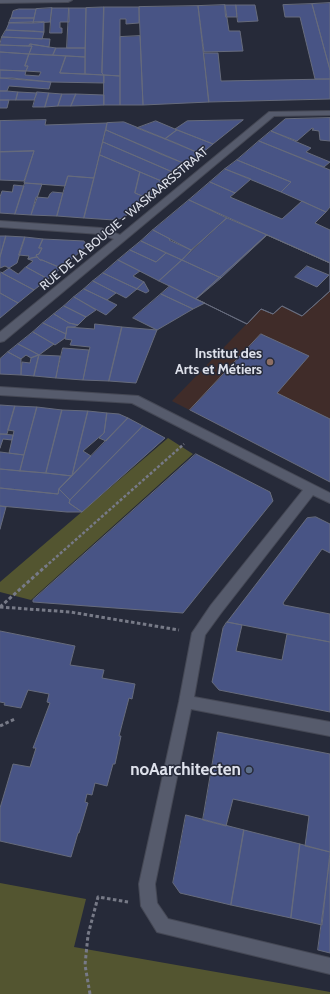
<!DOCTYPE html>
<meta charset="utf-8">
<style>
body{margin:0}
canvas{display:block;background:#262a39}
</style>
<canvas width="330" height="994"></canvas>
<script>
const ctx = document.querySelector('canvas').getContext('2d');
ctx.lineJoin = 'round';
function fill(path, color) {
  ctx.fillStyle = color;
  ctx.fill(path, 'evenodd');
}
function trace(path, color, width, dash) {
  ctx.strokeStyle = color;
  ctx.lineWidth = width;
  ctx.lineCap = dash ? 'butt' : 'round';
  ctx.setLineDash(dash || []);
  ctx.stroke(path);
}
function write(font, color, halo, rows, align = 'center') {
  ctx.font = font + ' Cabin,sans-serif';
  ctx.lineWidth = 3;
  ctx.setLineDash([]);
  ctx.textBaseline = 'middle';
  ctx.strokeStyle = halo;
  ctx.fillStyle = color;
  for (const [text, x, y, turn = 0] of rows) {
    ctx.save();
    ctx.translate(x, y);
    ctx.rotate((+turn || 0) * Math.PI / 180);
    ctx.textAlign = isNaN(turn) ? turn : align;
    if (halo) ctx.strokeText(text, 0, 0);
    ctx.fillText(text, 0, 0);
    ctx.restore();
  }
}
fill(new Path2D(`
 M330 291V482L172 401 261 309 273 314 282 306 302 316Z`), '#402c29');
fill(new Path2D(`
 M168 438 193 454 31 600 0 592V582Z
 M0 883 86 899 74 947 330 992V994H0Z`), '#535530');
const building = new Path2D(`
 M330 3V70L312 4Z
 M312 4 330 70V79H315L300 17H285L283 5Z
 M225 5H236L237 17H226Z
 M225 5 229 31H240L243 51 204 52 198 6Z
 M236 5H255L258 21 238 22Z
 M198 6 209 102 143 105 139 7Z
 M103 7H104L102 73 104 75 85 74 86 8Z
 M104 7H139V23L126 24V19H120V76L104 75 102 73Z
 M52 8H69V22H60V28H62V33H50Z
 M52 8 50 22 33 23 36 9Z
 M69 8H86L85 48H67Z
 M19 9H36L34 18H11L13 11Z
 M11 18H34L33 23H9Z
 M44 22V32L6 30 9 23Z
 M6 30 34 31 44 32 42 39 2 37Z
 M140 36 143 105H120V37Z
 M2 37 50 39 49 47 30 44 29 46 0 45Z
 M30 44 49 47 56 48 53 55 29 54 32 46H29Z
 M0 45 29 46H32L29 54 0 52Z
 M56 48H85V57L53 55Z
 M0 52 29 54 25 66H28L26 71 0 70Z
 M204 53H218L221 81 330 79V99L209 102Z
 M29 54 66 56 60 73 104 75V83L51 82 0 78V70L26 71 25 75 39 76 41 72 26 71 28 66H25Z
 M66 56 85 57V74L60 73Z
 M104 75 120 76V105H104Z
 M0 78H12L51 82 49 89 9 86 7 91H0Z
 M0 91H7L18 92 16 100H0Z
 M18 92 37 93 34 100H16Z
 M37 92 49 93 45 107H33Z
 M49 93 62 94 58 106 45 107Z
 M62 94H76L71 106H58Z
 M76 94 104 95V105L71 106Z
 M0 100H9L7 108H0Z
 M330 118V141L320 140 319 131 312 130 314 129 312 128 297 141 271 131 285 119Z
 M46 120 45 125 107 123 94 178 68 176 65 186 24 183 34 151 0 152V121Z
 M243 120 213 144 175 129 187 121Z
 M156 121 175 129 177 130 165 139 137 128Z
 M124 122 176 143 201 154 188 165 106 130 107 123Z
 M106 130 163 155 188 165 177 174 103 142Z
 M177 130 213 144 201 154 165 139Z
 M271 131 311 148 306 152 330 162 324 167 259 141Z
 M259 141 330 170V207L326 212 281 192 291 182 237 160Z
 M103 142 152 163 177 174 166 183 100 155Z
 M34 151 24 181 0 180V152Z
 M100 155 140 172 135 193 147 198 123 218 114 220 84 218Z
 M237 160 291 182 281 192 225 169Z
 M225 169 251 179 235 193 210 182Z
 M140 172 166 183 147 198 135 193Z
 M68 176 94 178 84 218 57 216Z
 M210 182 235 193 230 197 282 219 302 201 326 212 315 223 330 230V263L189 200Z
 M25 183 42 184 31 215 15 214Z
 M14 185 24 186 15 214 0 213V197L2 191 12 192Z
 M53 192 63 193 57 216 31 215 36 197 48 198 50 194Z
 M189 200 227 218 191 250 153 230Z
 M227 218 267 235 221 278 182 260Z
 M153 230 170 239 169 240 191 250 182 260 141 241Z
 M267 235 330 263V291L302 316 282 306 273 314 261 309 247 324 196 299ZM307 266 329 275 317 287 295 277Z
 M267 235 330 263V291L302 316 282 306 273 314 261 309 247 324 196 299Z
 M0 236H6L0 257Z
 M6 236 25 237 17 263 9 268 5 266 0 268V257Z
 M25 237 43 239 39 248H42L39 254 36 255 37 257 28 259 29 256 19 255Z
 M43 239 84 241 87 246 61 268 42 260H40L36 255 39 254 42 248H39Z
 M141 241 166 253 156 262 130 250Z
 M130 250 156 262 166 253 182 260 159 281 118 260Z
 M37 257 40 260H42L61 268 48 279 26 267 33 261 28 259Z
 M118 260 140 271 133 276 144 282 137 289 103 273Z
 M182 260 221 278 196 299 159 281Z
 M26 267 48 279 34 290 2 273 9 268 18 274Z
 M1 272 2 273 34 290 18 303 0 293V273Z
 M103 273 137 289 126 298 93 281Z
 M93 281 116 293 107 300 84 289Z
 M144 282 149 291 146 293 137 289Z
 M170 286 196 299 205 303 193 309 161 294Z
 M84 289 107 300 117 305 106 315 74 297Z
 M0 293 18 303 0 318Z
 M161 294 193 309 157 330 133 318Z
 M74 297 96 310 86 317 64 306Z
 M64 306 86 317 78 325 69 323 54 314Z
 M54 314 69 323 78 325 74 327H67L66 334 43 323Z
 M43 323 66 334 65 338 55 345 33 332Z
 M95 324 122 327 109 381 83 380 90 347 70 345 72 340 65 339 67 327 94 329Z
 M122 327 157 330 136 383 109 381Z
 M33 332 54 344 39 355 18 344Z
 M261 334 309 356 277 393 330 419V482L190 410Z
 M18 344 32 351 39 355 31 358 26 355 21 359 8 352Z
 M63 348 89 350 83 380 56 378Z
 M8 352 21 359V375L0 374V359Z
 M39 355 60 356 56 378 34 376Z
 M39 355 34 376 21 375 22 362 30 363 31 358Z
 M0 405 15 406 7 434H0Z
 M15 406 37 407 24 455 9 453 14 431 8 430Z
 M37 407 62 410 46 473 20 471Z
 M62 410 88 411 72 476 46 473Z
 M88 411 107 413 104 433 83 451 91 456 72 476Z
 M107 413 119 414 128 418 106 441 99 438 104 433Z
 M128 418 143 426 70 500 59 489Z
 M143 426 165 438 82 512 69 503 70 500Z
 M0 434 13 435 12 440 3 439 0 448Z
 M0 452 24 455 20 471 0 469Z
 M196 454 270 492 273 501 183 613 33 602V600Z
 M0 469 46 473 72 476 59 489 58 494 0 488Z
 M0 488 58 494 59 489 70 500 69 503 82 512H67L0 506Z
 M0 506 6 507 0 529Z
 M316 517 330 524V553L322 549 283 603 284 605 330 614V642L227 622 307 518Z
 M227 622 242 625 236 651 282 660 287 634 330 642V712L219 690 212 682 223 628Z
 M0 631 75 646 70 665 104 670 102 678 135 684 132 699 129 698 119 736H121L115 764H113L107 786 95 783 92 795 87 794 85 802 88 803 79 833H78L71 857 0 841V808L13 764 30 767 36 748H33L50 703 47 702 49 694 28 690 21 708 4 705 5 703 0 702Z
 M218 732 330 754V852L305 846 309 816 233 799 226 826 203 820Z
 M186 815 244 830 231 905 180 893 173 883Z
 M244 830 300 844 291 918 231 905Z
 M300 844 330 852 322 925 291 918Z
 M330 858V953L318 950Z`);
fill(building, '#485485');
trace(building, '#666b7c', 1);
const minor = new Path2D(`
 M0 0H72L68 2 0 3Z
 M330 111V115L274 116 4 341 0 342V332L114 239 100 234 0 227V221L101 228 120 235 269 112Z
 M0 387 138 396 330 493V503L313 495 221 613 205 635 194 697 330 722V736L191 709 155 884 157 903 168 919 330 958V974L157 932 141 906 139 884 179 702 192 633 211 605 303 490 132 403 0 395Z`);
trace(minor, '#454855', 2);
trace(new Path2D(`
 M45 567 184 444`), '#777a87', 2.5, [3, 2]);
trace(new Path2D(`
 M0 607 46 566
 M0 607 70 612 179 630
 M0 726 15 719
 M90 994 85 965 88 935 98 897 128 902`), '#777a87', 3, [3.5, 2.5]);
fill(minor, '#565b6c');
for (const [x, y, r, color] of [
 [270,362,4,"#8d6e63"],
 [249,770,4,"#5c6f8a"]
]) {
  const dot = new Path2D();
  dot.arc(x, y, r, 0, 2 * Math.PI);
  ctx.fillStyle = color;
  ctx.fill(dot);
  trace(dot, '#262a39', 1.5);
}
write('12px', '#dee1eb', '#262a39', [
 ["RUE DE LA BOUGIE - WASKAARSSTRAAT",124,219,-40]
]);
write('bold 14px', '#dee1eb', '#262a39', [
 ["Institut des",262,354],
 ["Arts et Métiers",262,370]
], 'right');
write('bold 17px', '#dee1eb', '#262a39', [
 ["noAarchitecten",241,770]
], 'right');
</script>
